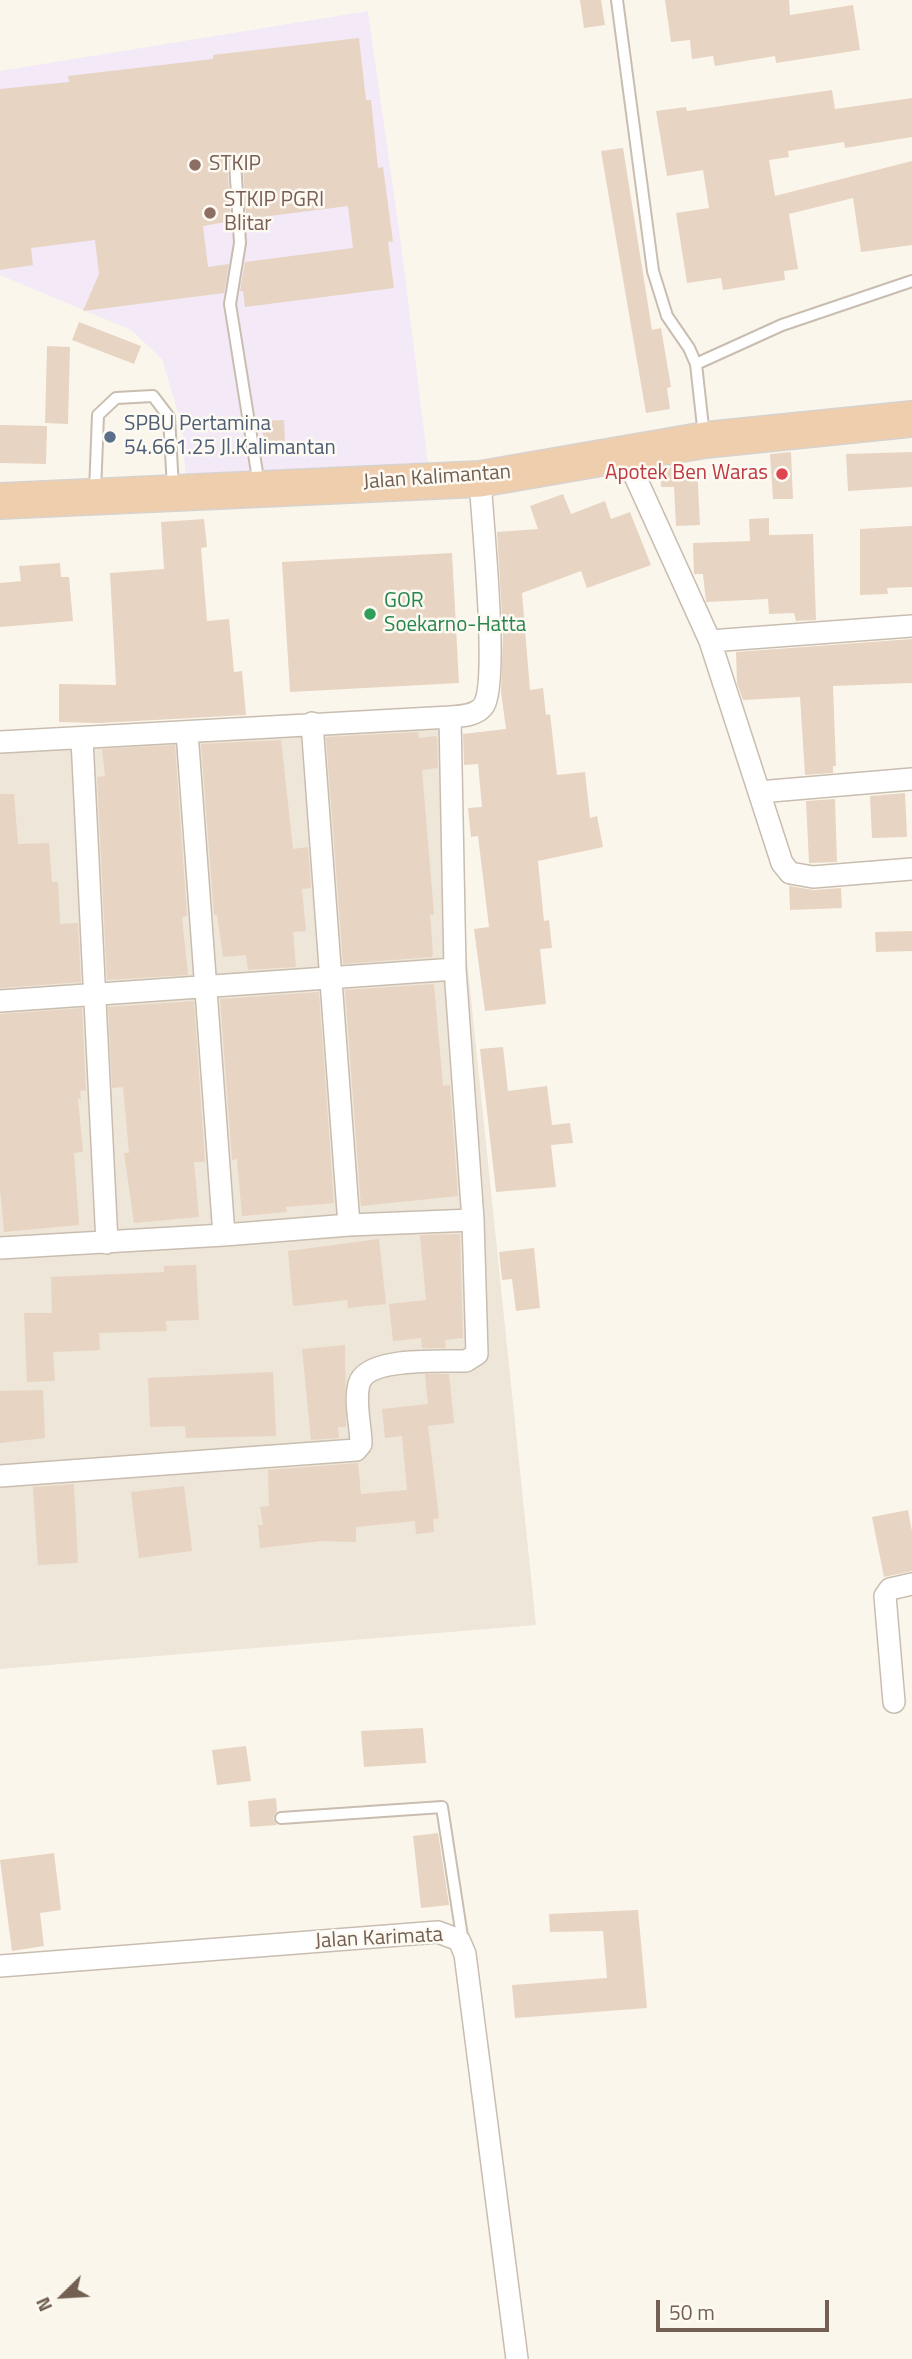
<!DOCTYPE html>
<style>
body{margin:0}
#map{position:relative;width:912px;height:2359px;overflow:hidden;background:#fbf6ec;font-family:"Titillium Web",sans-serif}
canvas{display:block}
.north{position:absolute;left:28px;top:2261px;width:70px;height:70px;-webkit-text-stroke:5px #fdfaf3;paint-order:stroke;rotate:246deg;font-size:19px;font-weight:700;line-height:28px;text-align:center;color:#736052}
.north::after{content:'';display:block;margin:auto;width:24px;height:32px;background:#736052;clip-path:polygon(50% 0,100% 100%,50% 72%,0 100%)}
.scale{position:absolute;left:656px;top:2300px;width:173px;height:32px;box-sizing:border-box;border:4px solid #736052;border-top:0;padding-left:9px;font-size:21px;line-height:24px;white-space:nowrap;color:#736052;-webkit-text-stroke:5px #fdfaf3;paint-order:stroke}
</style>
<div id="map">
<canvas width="912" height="2359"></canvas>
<div class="north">N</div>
<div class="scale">50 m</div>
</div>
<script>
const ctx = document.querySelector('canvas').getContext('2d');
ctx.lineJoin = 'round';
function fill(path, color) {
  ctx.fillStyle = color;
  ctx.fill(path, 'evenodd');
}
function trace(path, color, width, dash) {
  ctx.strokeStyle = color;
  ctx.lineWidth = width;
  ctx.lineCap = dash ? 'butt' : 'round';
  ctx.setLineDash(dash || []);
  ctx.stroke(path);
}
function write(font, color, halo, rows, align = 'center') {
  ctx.font = font + ' "Titillium Web",sans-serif';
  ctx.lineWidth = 5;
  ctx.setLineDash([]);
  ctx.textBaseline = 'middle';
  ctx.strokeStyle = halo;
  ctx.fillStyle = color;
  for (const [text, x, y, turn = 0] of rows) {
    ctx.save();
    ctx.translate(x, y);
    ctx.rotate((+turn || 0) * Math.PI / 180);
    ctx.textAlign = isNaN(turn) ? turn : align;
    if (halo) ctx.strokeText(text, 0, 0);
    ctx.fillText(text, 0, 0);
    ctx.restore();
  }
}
fill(new Path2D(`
 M441 709 536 1625 0 1669V741Z`), '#eee6d9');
fill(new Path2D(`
 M368 11 403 259 429 472 186 484 182 426 162 359 131 330 0 275V71Z`), '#f3e9f7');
fill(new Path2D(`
 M580 0H601L605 25 584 28Z
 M665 0H789L790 15 853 5 860 50 776 63 775 56 715 66 713 56 692 59 690 40 671 42Z
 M359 38 366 100H371L378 168 383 167 389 212 393 241 388 242 394 288 245 307 243 291H240L245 262 353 248 348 206 246 219 243 162 235 154 230 156 227 162 231 221 203 226 208 267 229 264 224 293 83 311 99 274 95 240 31 248 33 265 0 270V89L69 82 68 76 213 59V55Z
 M832 90 835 109 912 98V137L845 148 844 142 788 151 789 157 769 160 775 196 912 161V245L861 252 853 198 789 214 798 269 784 271 785 280 723 290 721 278 687 283 676 213 709 208 703 170 667 176 656 111 686 107 687 111Z
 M623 148 652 330 661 328 671 387 667 388 670 409 646 413 601 151Z
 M79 322 141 346 134 364 72 340Z
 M47 346 70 347 68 424 45 423Z
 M284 420 285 441 264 443 262 421Z
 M0 425 47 426 46 464 0 463Z
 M791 452 793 499H773L770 454Z
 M912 452V487L848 491 846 454Z
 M697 466 700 525 676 526 674 487H661L660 468Z
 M563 494 571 514 605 501 611 519 630 512 651 565 587 588 581 571 522 593 530 690 543 688 546 715 550 714 557 775 585 772 590 818 597 816 603 847 538 861 544 921 549 920 552 948 540 949 546 1004 485 1011 474 929 489 927 478 836 471 837 468 808 482 807 478 764 464 765 463 734 506 729 501 692 503 632 497 532 538 529 530 506Z
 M769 518V535L813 534 816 620 796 621 794 613 769 614 768 599 706 602 703 574H694L693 543 750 541 749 519Z
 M204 519 207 547 201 548 207 621 229 619 234 672 242 671 246 715 100 723 59 722V684L116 685 110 573 164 569 161 522Z
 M912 526V587L887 588 888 594 860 595V529Z
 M452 553 459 683 290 692 282 562Z
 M60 563 61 577H69L73 621 0 627V583L21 581 19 566Z
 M912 639V683L833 686 836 766H833V773L805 775 800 697 743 700 737 683 736 652Z
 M418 732 419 738 437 736 438 768 422 770 434 915H430L433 953 432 957 343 964 326 737Z
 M281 740 293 849 308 847 311 888 302 889 306 931 293 932 296 967 248 970 246 955 223 957 217 915H214L201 744Z
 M175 745 187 916 182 917 188 975 107 980 97 777 105 776 102 749Z
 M905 793 907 837 872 838 870 796Z
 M0 794H14L18 844 49 843 52 882H58L60 924 78 923 81 982 0 988Z
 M835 799 837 862 809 863 806 801Z
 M789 886 814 890 841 888 842 908 790 910Z
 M912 931V951L876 952 875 932Z
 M434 984 443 1086 450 1085 458 1196 361 1206 345 990Z
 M319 992 334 1203 286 1207 287 1212 242 1216 237 1159 232 1160 220 999Z
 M194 1001 205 1162H194L199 1217 134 1223 124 1153H129L123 1087 112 1088 108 1007Z
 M82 1008 86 1090 80 1091 81 1099H78L83 1152 74 1153 79 1225 4 1232 0 1188V1014Z
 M503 1047 508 1091 547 1086 552 1125 570 1123 573 1143 551 1145 556 1187 496 1192 480 1049Z
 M460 1234 463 1338 445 1340 446 1348H422L421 1338 393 1341 389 1304 426 1300 420 1235Z
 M379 1239 386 1304 348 1308 347 1300 293 1306 288 1251Z
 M534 1248 540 1308 516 1311 512 1279 502 1280 499 1252Z
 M196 1265 199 1320 166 1321 167 1331 99 1333 100 1350 53 1352 55 1381 27 1382 24 1313H52L51 1277 164 1272V1266Z
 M345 1345 346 1427H338L339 1438 311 1440 302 1349Z
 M273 1372 276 1436 186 1438 185 1426 150 1427 148 1378Z
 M425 1374H449L454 1423 428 1426 439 1518 433 1519 434 1532 416 1534 415 1521 356 1527V1542L321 1541 260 1548 258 1525H263L260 1507 269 1506 268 1470 358 1463 361 1494 407 1490 402 1436 385 1438 382 1409 428 1404Z
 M43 1390 45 1438 0 1443V1391Z
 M74 1484 78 1563 38 1565 33 1487Z
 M184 1486 192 1551 139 1558 131 1492Z
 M908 1510 912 1531V1571L884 1577 872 1517Z
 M423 1728 426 1763 364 1767 361 1731Z
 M246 1746 251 1781 217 1785 212 1750Z
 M276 1798 277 1811 273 1818 277 1825 250 1827 248 1801Z
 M438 1833 449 1905 421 1908 413 1836Z
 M54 1853 61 1910 40 1913 44 1946 12 1951 0 1860Z
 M638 1910 647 2008 515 2018 512 1985 607 1978 603 1931 550 1932 549 1914Z`), '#e8d4c2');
const service = new Path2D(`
 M617 0 653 271 667 316 689 348 696 364 704 436
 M235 162 240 243 230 304 259 485
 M696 364 782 325 912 281
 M95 492 98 415 116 398 153 396 169 417 173 488
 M281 1818 442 1807 463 1943`);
const minor = new Path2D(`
 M624 452 710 641 782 863 790 873 813 877 912 869
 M710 641 912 626
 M312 723 349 1225
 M187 732 224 1235 349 1225 473 1220
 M82 739 107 1243
 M0 742 450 717C461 716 477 716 484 705 499 679 482 518 480 479
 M759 792 912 779
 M0 1001 455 969
 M0 1248 224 1235
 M0 1476 356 1450 361 1444C361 1426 354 1402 359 1384 367 1356 442 1362 466 1361L477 1354 473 1220 455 969 450 717
 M894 1702 885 1596 890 1589 912 1584
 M0 1966 438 1932 459 1940 465 1954 517 2359`);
const trunk = new Path2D(`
 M0 501 480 479 705 440 912 419`);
trace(service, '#c9bdb0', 14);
trace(minor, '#c9bdb0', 24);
trace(trunk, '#d8d2cf', 38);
trace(service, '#fff', 10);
trace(minor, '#fff', 21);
trace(trunk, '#eeceac', 35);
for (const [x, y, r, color] of [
 [195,165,7,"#8d6e63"],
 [210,213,7,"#8d6e63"],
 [110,437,7,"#5c6f8a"],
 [782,474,7,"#e0444e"],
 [370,614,7,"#2e9e5b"]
]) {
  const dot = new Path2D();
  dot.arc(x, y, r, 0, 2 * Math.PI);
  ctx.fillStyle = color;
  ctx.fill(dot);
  trace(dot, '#fdfaf3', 2.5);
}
write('21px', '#785e54', '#fdfaf3', [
 ["STKIP",209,165],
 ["STKIP PGRI",224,201],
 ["Blitar",224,225]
], 'left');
write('21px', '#4e5e75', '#fdfaf3', [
 ["SPBU Pertamina",124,425],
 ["54.661.25 Jl.Kalimantan",124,449]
], 'left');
write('21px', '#be3a42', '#fdfaf3', [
 ["Apotek Ben Waras",768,474]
], 'right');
write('21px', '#736052', '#fdfaf3', [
 ["Jalan Kalimantan",437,478,-4],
 ["Jalan Karimata",379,1939,-3]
]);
write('21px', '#27864d', '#fdfaf3', [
 ["GOR",384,602],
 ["Soekarno-Hatta",384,626]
], 'left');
</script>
